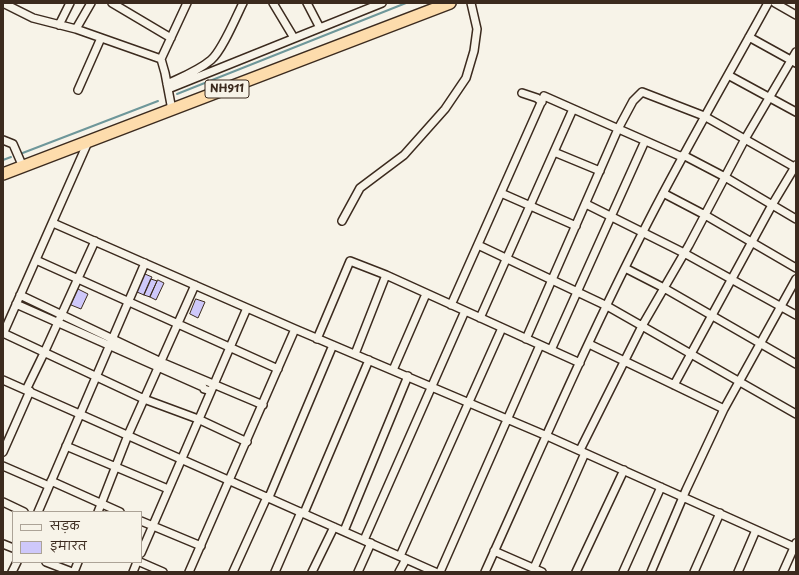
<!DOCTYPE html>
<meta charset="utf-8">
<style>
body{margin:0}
#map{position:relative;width:799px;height:575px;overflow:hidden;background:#f7f3e8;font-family:"Playpen Sans","Playpen Sans Deva",sans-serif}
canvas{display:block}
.frame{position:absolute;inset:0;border:4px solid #3b2a1e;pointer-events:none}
.legend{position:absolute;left:12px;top:511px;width:130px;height:52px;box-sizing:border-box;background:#f7f3e8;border:1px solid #aca397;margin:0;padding:5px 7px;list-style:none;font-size:12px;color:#3b2a1e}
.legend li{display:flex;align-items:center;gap:8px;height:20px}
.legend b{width:20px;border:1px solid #aca397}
</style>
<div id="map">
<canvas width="799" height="575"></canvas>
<div class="frame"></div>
<ul class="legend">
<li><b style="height:5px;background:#f7f3e8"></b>सड़क</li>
<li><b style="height:11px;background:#cec8fa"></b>इमारत</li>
</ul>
</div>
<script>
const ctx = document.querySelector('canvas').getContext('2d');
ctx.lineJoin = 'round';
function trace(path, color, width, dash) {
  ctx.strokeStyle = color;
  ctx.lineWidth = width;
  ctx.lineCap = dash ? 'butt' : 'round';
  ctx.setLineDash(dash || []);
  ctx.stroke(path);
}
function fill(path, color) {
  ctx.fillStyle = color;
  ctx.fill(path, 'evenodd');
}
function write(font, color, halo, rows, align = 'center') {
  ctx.font = font + ' "Playpen Sans",sans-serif';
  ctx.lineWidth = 4;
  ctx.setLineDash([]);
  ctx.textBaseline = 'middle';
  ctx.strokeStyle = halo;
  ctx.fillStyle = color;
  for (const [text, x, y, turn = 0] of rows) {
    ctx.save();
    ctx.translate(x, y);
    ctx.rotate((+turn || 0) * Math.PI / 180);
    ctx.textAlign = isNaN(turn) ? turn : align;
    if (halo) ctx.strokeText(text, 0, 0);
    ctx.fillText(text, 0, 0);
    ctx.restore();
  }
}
trace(new Path2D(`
 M177 94 406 3
 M20 154 158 101
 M3 160 11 157`), '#6e979a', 2);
const building = new Path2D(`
 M145 274 152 277 144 295 137 292Z
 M151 279 157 281 150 297 144 295Z
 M158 280 164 283 156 300 150 297Z
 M78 289 88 294 81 309 71 305Z
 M196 299 205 302 198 318 190 314Z`);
fill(building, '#cec8fa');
trace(building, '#3b2a1e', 1);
const minor = new Path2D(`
 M3 3 33 18 76 29 161 59
 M112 3 171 38
 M273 3 294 38
 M307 3 320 28
 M775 3 796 15
 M59 25 70 3
 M76 29 91 3
 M749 37 796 63
 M728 75 796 112
 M167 84C182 77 198 71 211 60 222 51 236 17 243 3
 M168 89 382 3
 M78 90 101 38
 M522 93 537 98 542 102
 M172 110 165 73 161 59 187 3
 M3 140 13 144 23 167
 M554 152 600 171
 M683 155 725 177 796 219
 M501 193 576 226
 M663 193 705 215 796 268
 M586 204 684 253 796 315
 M342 221 360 188 404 155 445 109 466 78 474 51 477 29 471 3
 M53 223 295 329 547 436 794 547
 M478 245 607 306 796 414
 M36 260 278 369
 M625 268 664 288 796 364
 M20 295 161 362 263 405
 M16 304 203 387 204 389 211 391
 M451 305 544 96 682 157
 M480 318 573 109
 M3 333 144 399 198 419 247 442
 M3 334 88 142
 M317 339 350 261 386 275 580 363
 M526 339 618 129 633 101 642 92 704 116 796 168
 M589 344 724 409
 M551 350 645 141
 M355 354 386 275
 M393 370 426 294
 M3 380 435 572
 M674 385 772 205 796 165
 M26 390 44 353 95 241
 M66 446 168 489
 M580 450 642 326 689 245 745 139 796 52
 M3 452 30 391
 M3 466 49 486
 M51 481 120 512
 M269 497 333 345
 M3 502 24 512
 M38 512 145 263
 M98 512 128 435 195 285
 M304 513 369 360
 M141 521 201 546
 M344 531 408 376
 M364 540 465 311
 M3 544 13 548
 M494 551 542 572
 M141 553 247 308
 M400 556 502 328
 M46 562 72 572
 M140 562 163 572
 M534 568 585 453
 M12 572 17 562
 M74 572 78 562
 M133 572 137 562
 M189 572 295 329
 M233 572 267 497
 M275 572 301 512
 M312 572 334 527
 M358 572 371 543
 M399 572 406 559
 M440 572 540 345
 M485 572C538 455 589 336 648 222 686 148 728 76 768 3
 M576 572 624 470
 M623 572 661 487
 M651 572 686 490 724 409 796 279
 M694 572 720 513
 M738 572 756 530
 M783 572 796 543`);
const highway = new Path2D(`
 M3 174 450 3`);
trace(minor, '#3b2a1e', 10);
trace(highway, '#3b2a1e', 14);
trace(minor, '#f7f3e8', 7);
trace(highway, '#fddcac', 11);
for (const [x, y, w] of [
 [227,89,44]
]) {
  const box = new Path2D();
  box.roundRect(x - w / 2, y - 9, w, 18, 3);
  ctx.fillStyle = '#f7f3e8';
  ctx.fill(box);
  trace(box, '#3b2a1e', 1);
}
write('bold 11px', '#3b2a1e', null, [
 ["NH911",227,89]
]);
</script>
